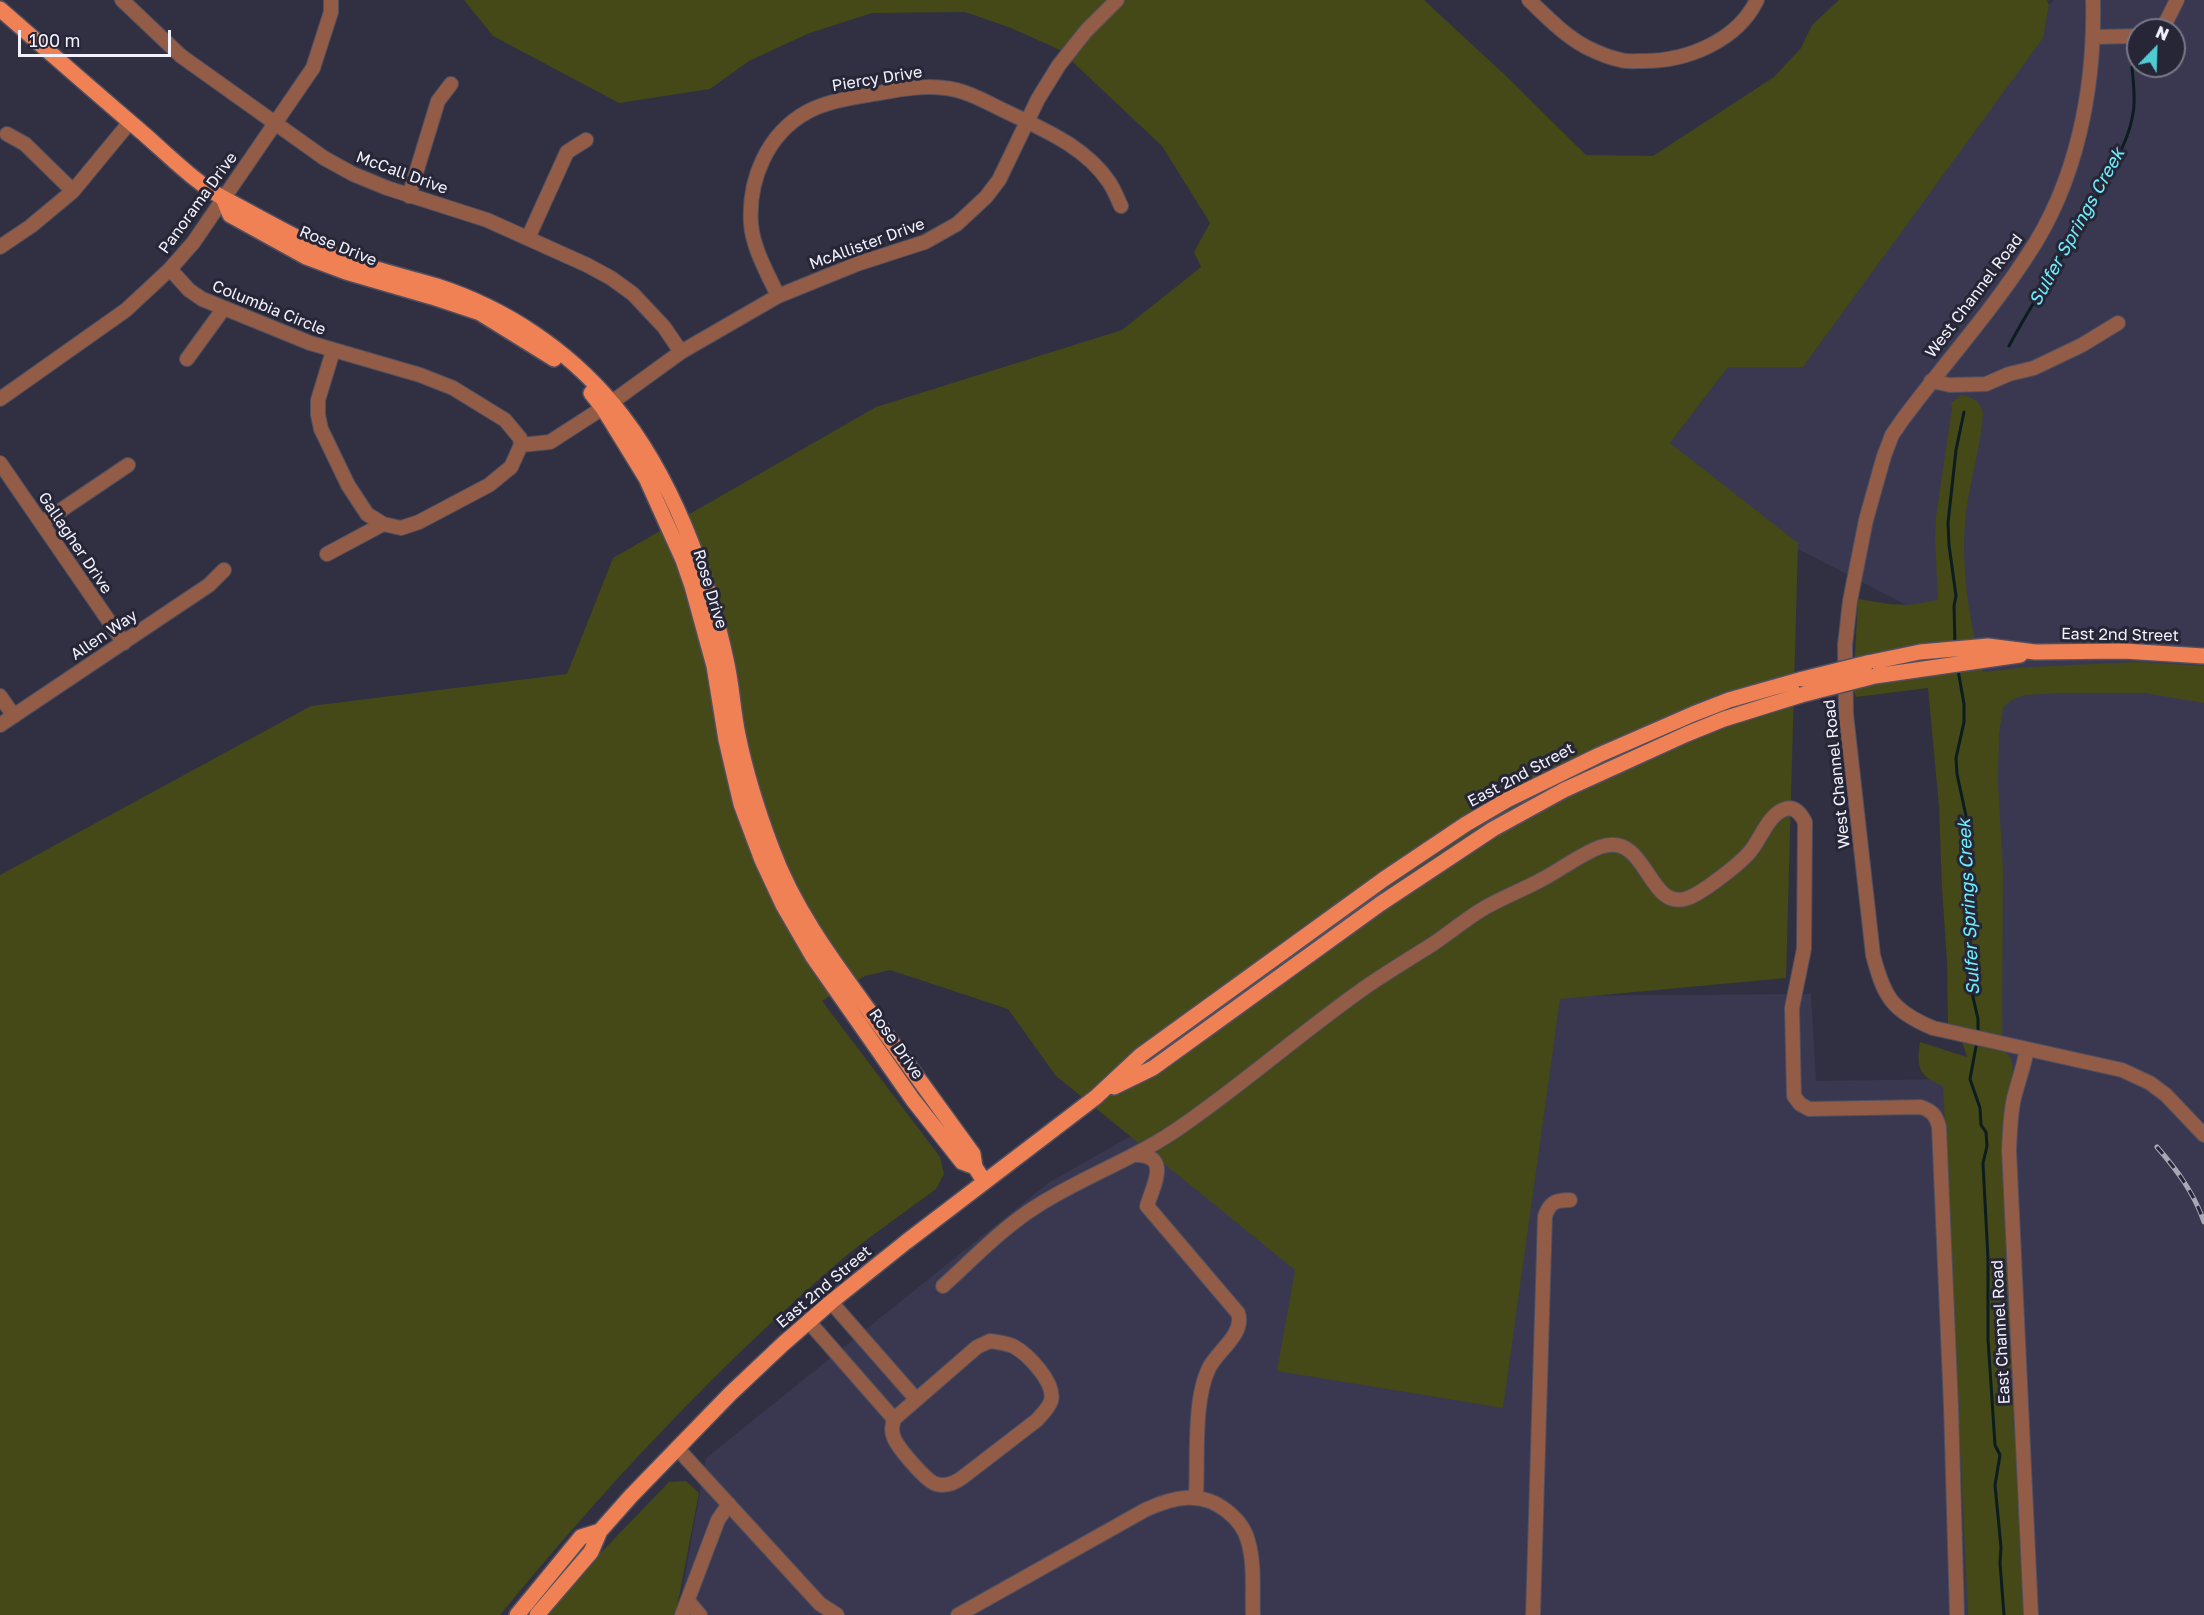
<!DOCTYPE html>
<style>
body{margin:0}
#map{position:relative;width:2204px;height:1615px;overflow:hidden;background:#303042;font-family:"Golos Text",sans-serif}
canvas{display:block}
.north{position:absolute;left:2126px;top:18px;width:60px;height:60px;box-sizing:border-box;background:#262637;border:2px solid #787887;border-radius:50%;rotate:23deg;font-size:16px;font-weight:700;line-height:24px;text-align:center;color:#f2f2fe}
.north::after{content:'';display:block;margin:auto;width:21px;height:27px;background:#51ccd3;clip-path:polygon(50% 0,100% 100%,50% 72%,0 100%)}
.scale{position:absolute;left:18px;top:30px;width:153px;height:27px;box-sizing:border-box;border:3px solid #f2f2fe;border-top:0;padding-left:8px;font-size:18px;line-height:21px;white-space:nowrap;color:#f2f2fe;-webkit-text-stroke:4px #262637;paint-order:stroke}
</style>
<div id="map">
<canvas width="2204" height="1615"></canvas>
<div class="north">N</div>
<div class="scale">100 m</div>
</div>
<script>
const ctx = document.querySelector('canvas').getContext('2d');
ctx.lineJoin = 'round';
function fill(path, color) {
  ctx.fillStyle = color;
  ctx.fill(path, 'evenodd');
}
function trace(path, color, width, dash) {
  ctx.strokeStyle = color;
  ctx.lineWidth = width;
  ctx.lineCap = dash ? 'butt' : 'round';
  ctx.setLineDash(dash || []);
  ctx.stroke(path);
}
function write(font, color, halo, rows, align = 'center') {
  ctx.font = font + ' "Golos Text",sans-serif';
  ctx.lineWidth = 6;
  ctx.setLineDash([]);
  ctx.textBaseline = 'middle';
  ctx.strokeStyle = halo;
  ctx.fillStyle = color;
  for (const [text, x, y, turn = 0] of rows) {
    ctx.save();
    ctx.translate(x, y);
    ctx.rotate((+turn || 0) * Math.PI / 180);
    ctx.textAlign = isNaN(turn) ? turn : align;
    if (halo) ctx.strokeText(text, 0, 0);
    ctx.fillText(text, 0, 0);
    ctx.restore();
  }
}
fill(new Path2D(`
 M2054 0H2204V1615H1995L1949 627 1798 549 1670 443 1728 367H1803L2042 38 2049 5ZM2138 30H2174V66H2138Z
 M1811 994 1816 1081 1950 1079 1977 1615H678L706 1458 1048 1183 1214 1089 1551 996Z`), '#393850');
fill(new Path2D(`
 M464 0H1424L1506 76 1586 155 1653 156 1774 77 1801 48 1812 25 1839 0H2047L2049 5 2043 38 1803 367H1728L1670 443 1798 543 1786 978 1560 999 1503 1408 1277 1371 1295 1270 1056 1076 1008 1009 890 970 865 976 822 1001 940 1157 944 1174 936 1189C904 1213 871 1235 841 1260 716 1368 604 1488 500 1615H0V875L311 706 567 674 613 558 876 407 1122 330 1201 267 1194 252 1210 223 1162 146 1060 50 1011 28 965 12 872 13 807 34 749 61 710 89 619 103 493 36Z
 M1961 395C1973 397 1980 401 1983 413 1981 450 1968 485 1965 522 1961 571 1970 625 1983 672L2029 667 2138 662 2204 666V703L2144 693H2060L2025 695 2011 700 2003 708 1999 734 1998 782 2003 870 2002 1050C2022 1060 2009 1091 2005 1108L2025 1615H1968L1943 1086C1919 1077 1916 1067 1920 1042L1967 1057 1958 1029 1948 1026 1947 961 1942 889 1939 806 1928 688 1856 697 1853 690 1858 599 1889 604 1909 605 1938 600 1935 539 1936 516 1952 408 1951 403Z
 M686 1481 699 1493 677 1607 684 1615H548L589 1565 669 1482Z`), '#454817');
trace(new Path2D(`
 M2009 346C2040 287 2081 233 2110 172 2120 153 2130 134 2133 113 2136 99 2133 81 2132 67
 M1955 645 1954 606 1956 596 1949 545 1948 523 1956 450 1964 412
 M1958 670 1964 704V722L1956 758 1957 774 1966 816 1971 882 1970 898V984L1978 1019V1034
 M1977 1041 1970 1079 1980 1108 1981 1125 1986 1132 1987 1146 1983 1163 1988 1259V1339L1995 1445 2000 1455 1995 1485 2001 1547 2000 1563 2004 1615`), '#0c1d1f', 3);
const minor = new Path2D(`
 M122 0 181 56 324 158 353 174 387 188 487 220 587 265 611 278 633 294 664 327 681 352
 M1529 0C1547 17 1564 35 1586 47 1596 52 1610 58 1621 60 1628 62 1637 61 1644 61 1687 61 1737 41 1757 0
 M2093 0C2095 88 2077 182 2027 256 1990 313 1944 364 1903 419L1892 435 1884 456 1866 520 1850 601 1845 645 1846 714 1873 955C1884 997 1892 1011 1933 1028L2122 1070 2150 1083 2166 1095 2204 1135
 M2162 30 2177 0
 M2094 37 2138 36
 M7 134 25 144 73 191
 M409 196 438 101 451 84
 M528 238 567 152 586 140
 M0 247 31 226 73 191 130 122
 M170 269 189 290 202 299 310 343 420 375 453 388 505 420 520 438 521 445 511 467 489 485 419 522 401 528 383 524 367 514 348 485 321 429 318 415V400L333 351
 M778 296C768 274 753 249 751 224 748 180 767 134 807 112 827 101 851 98 873 94 897 90 920 85 945 88 966 90 986 102 1005 111 1042 129 1085 146 1109 182 1114 189 1117 198 1121 206
 M187 359 224 308
 M1931 381 1950 385 1986 384 2009 374 2034 368 2082 345 2118 323
 M0 399 126 310 170 269 193 243 313 68 331 12V0
 M521 445 550 442 612 402 681 352 778 296 857 264 925 242 957 224 986 197 999 180 1038 99 1059 65 1086 31 1117 0
 M0 463 124 643
 M42 523 128 465
 M327 554 383 524
 M0 696 14 716
 M0 725 209 585 224 570
 M2027 1049C2024 1066 2018 1082 2014 1098 2010 1115 2010 1133 2009 1150L2031 1615
 M1137 1155C1171 1156 1153 1186 1147 1206L1238 1313C1245 1334 1218 1350 1209 1368 1193 1400 1198 1460 1196 1497
 M943 1286C973 1259 1002 1228 1037 1206 1084 1176 1137 1158 1182 1126 1247 1081 1305 1029 1370 984 1391 970 1412 957 1433 944 1449 933 1465 920 1481 910 1499 899 1520 891 1539 881 1559 871 1579 855 1600 847 1648 830 1647 913 1688 898 1702 893 1737 866 1748 854 1760 842 1767 815 1785 809 1795 806 1801 814 1805 822L1804 949 1792 1008 1794 1096 1800 1104 1809 1109 1921 1107C1932 1111 1936 1115 1939 1127L1951 1406 1957 1615
 M831 1302 916 1399
 M809 1322 894 1419
 M990 1341C998 1342 1005 1343 1013 1346 1028 1354 1056 1383 1051 1401 1048 1409 1042 1414 1037 1420L963 1477C955 1483 946 1487 936 1484 926 1481 898 1448 894 1438 891 1431 892 1426 894 1419L977 1347Z
 M677 1448 820 1604 837 1615
 M688 1601 700 1615
 M682 1615 718 1520 729 1504
 M958 1615 1145 1510C1173 1497 1201 1490 1227 1511 1237 1519 1245 1529 1248 1541 1255 1564 1252 1591 1253 1615
 M1533 1615 1545 1216C1550 1202 1556 1200 1570 1200`);
const major = new Path2D(`
 M0 9C48 51 96 93 144 134 168 155 198 185 225 199 265 220 303 243 346 259 375 270 407 277 437 286 505 308 567 349 613 404 672 475 708 575 727 664 732 687 733 711 738 735 746 774 758 812 772 849 794 909 833 961 870 1012 904 1059 939 1107 973 1154L975 1167 984 1181
 M223 198 230 215 306 257 346 272 432 297 480 313 554 359
 M591 393 603 408 646 478 683 560 692 586 714 666 726 740 741 804 762 860 783 905 813 957 913 1100 962 1162 975 1167
 M1867 663 1920 652 1988 646 2035 652 2124 651 2204 656
 M1875 676 2020 655
 M1114 1087 1153 1068 1380 904 1493 829 1564 790 1687 734 1724 719 1801 695
 M517 1615 581 1537 600 1531
 M537 1615 591 1552 600 1531 631 1496 730 1394 783 1344 831 1302 906 1242 1096 1097 1141 1055 1384 879 1466 824 1507 800 1599 755 1693 714 1729 700 1803 679`);
trace(minor, '#4f4f60', 16);
trace(major, '#4f4f60', 18);
trace(minor, '#925c47', 14);
trace(major, '#ef8154', 15);
const rail = new Path2D(`
 M2157 1147C2177 1170 2194 1193 2204 1222`);
trace(rail, '#a7a7b5', 5);
trace(rail, '#262637', 3, [9]);
const majorBridge = new Path2D(`
 M1803 679 1867 663
 M1801 695 1875 676`);
trace(majorBridge, '#4f4f60', 18, []);
trace(majorBridge, '#ef8154', 15);
write('16px', '#f2f2fe', '#262637', [
 ["Piercy Drive",877,79,-9],
 ["McCall Drive",402,173,20],
 ["Panorama Drive",198,203,-54],
 ["McAllister Drive",867,244,-20],
 ["Rose Drive",338,246,22],
 ["West Channel Road",1974,296,-53],
 ["Columbia Circle",269,308,22],
 ["Gallagher Drive",75,543,56],
 ["Rose Drive",710,589,73],
 ["Allen Way",104,635,-34],
 ["East 2nd Street",2120,635,1],
 ["West Channel Road",1837,774,-96],
 ["East 2nd Street",1521,775,-28],
 ["Rose Drive",896,1044,55],
 ["East 2nd Street",824,1287,-40],
 ["East Channel Road",2001,1332,-93]
]);
write('italic 18px', '#6eeefd', '#262637', [
 ["Sulfer Springs Creek",2077,227,-61],
 ["Sulfer Springs Creek",1969,907,-93]
]);
</script>
